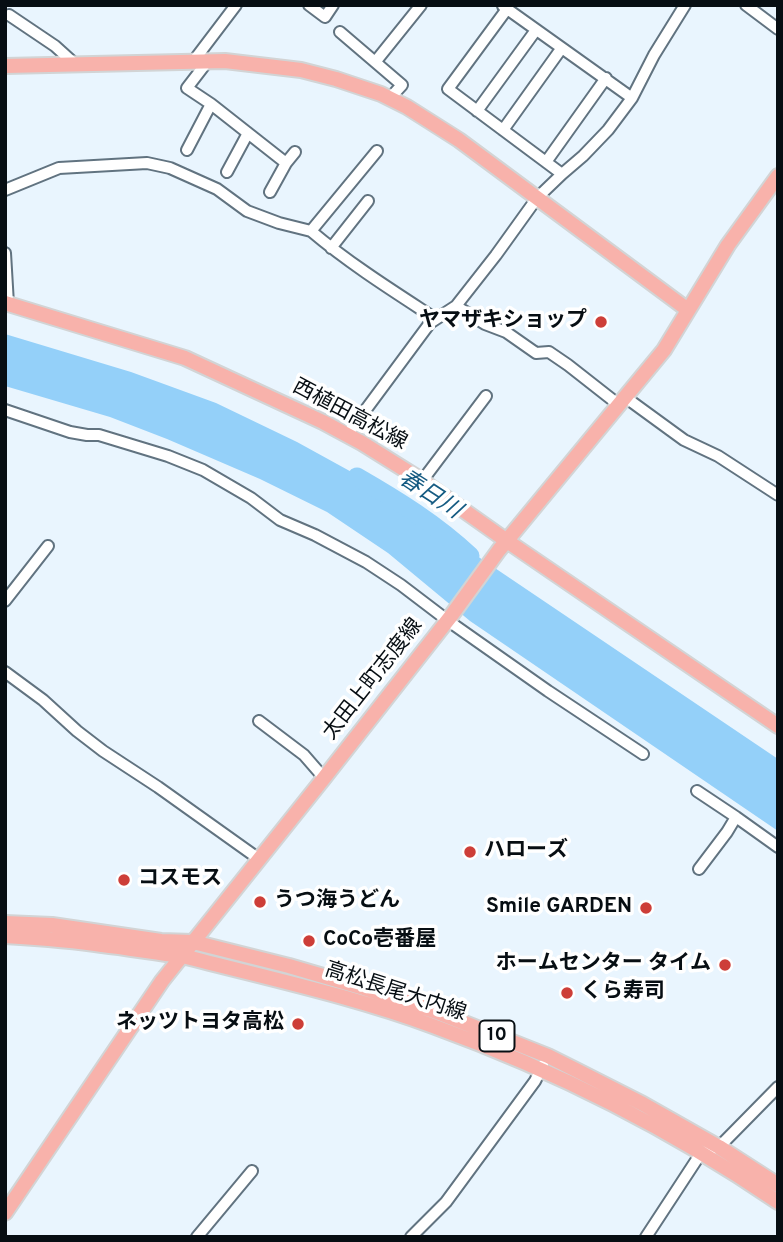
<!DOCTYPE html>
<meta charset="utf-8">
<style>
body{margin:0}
#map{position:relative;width:783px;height:1242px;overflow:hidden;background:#e9f5fe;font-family:Overpass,sans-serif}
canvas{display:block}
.frame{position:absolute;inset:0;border:7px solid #070e13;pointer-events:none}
</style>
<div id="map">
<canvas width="783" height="1242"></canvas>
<div class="frame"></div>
</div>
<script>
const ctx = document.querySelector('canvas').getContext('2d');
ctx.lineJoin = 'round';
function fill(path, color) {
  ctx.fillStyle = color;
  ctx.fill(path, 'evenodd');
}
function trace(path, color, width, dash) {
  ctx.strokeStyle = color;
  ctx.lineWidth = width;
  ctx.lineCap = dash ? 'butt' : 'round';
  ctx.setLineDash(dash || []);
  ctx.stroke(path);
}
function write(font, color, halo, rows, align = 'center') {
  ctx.font = font + ' Overpass,"Noto Sans JP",sans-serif';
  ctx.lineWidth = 7;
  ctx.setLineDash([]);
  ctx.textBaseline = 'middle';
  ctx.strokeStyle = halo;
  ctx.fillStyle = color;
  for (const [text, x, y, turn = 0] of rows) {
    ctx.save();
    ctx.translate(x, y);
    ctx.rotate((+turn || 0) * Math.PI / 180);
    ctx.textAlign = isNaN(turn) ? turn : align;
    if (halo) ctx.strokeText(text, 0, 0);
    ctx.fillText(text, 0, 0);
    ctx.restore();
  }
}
fill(new Path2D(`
 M5 334 131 372 216 403 297 442 357 475 778 759V831L470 621 388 553 327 512 260 479 167 439 110 417 5 386Z`), '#94d0f9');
trace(new Path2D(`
 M357 477C397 500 436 524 470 556`), '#94d0f9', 19);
const minor = new Path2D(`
 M309 5 325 17 333 5
 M746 5 778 29
 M503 6 632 98
 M507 9 448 89 562 174
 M9 15 55 46 76 65
 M340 32 402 85 390 98
 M376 61 421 5
 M207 62 187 88 211 104 286 163 270 192
 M192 63 236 5
 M477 111 536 30
 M503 130 561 49
 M187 150 211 104
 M546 162 606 78
 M286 163 295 152
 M227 172 248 133
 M5 190 59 168 147 163 170 168 217 189 247 211 279 223 311 231 377 151
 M311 231C350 264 393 291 436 319
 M331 248 368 201
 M5 253 8 304
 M456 306 485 324 506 332 536 353 549 352 568 365 619 405
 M625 397 684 440 718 456 778 495
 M5 410 70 432 87 435H99L168 456 203 470 251 498 280 520 315 535 366 562 401 585 447 620 548 691 643 754
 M347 435 430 323 456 306 496 255 537 198 562 174 583 156 608 130 632 98 654 55 685 5
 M422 481 486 396
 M5 601 48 546
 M5 672 43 700 77 731 103 751 158 787 259 859
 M259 721 304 755 324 778
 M697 791 736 817 778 847
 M699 869 727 832 736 817
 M197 1237 252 1171
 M411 1237 446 1202 535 1081 543 1065
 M646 1237 701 1153 719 1147 778 1087`);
const major = new Path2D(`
 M5 66 225 61 301 70 336 79 381 94 407 107 459 140 688 310
 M5 303 185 358 323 422 362 443 418 478 507 541 778 726
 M5 923 52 925 161 941 193 942 289 966 364 988 437 1012 548 1056 578 1071 643 1104 719 1147 778 1185
 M5 936C38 938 70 940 102 945 129 948 156 953 183 956 267 978 352 996 433 1026 554 1070 671 1129 778 1202
 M5 1213 162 981 324 778 451 616 499 550 664 350 728 245 778 176`);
trace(minor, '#617380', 14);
trace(major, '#d2d4d5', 18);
trace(minor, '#fff', 10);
trace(major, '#f8b2ab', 14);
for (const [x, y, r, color] of [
 [601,322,7,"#cd3e38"],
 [470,852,7,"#cd3e38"],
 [124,880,7,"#cd3e38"],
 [260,902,7,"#cd3e38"],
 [646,908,7,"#cd3e38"],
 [309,941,7,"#cd3e38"],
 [725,965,7,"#cd3e38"],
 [567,993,7,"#cd3e38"],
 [298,1024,7,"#cd3e38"]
]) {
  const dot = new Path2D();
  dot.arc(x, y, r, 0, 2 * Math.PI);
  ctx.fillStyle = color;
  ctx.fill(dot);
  trace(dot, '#fff', 2.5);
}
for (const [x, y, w] of [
 [497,1036,35]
]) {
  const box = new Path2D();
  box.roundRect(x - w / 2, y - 15.5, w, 31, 5);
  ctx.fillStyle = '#fff';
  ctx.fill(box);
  trace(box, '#070e13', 2);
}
write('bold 19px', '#070e13', null, [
 ["10",497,1036]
]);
write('bold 21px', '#070e13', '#fff', [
 ["ヤマザキショップ",587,322,"right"],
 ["ハローズ",484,852],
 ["コスモス",138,880],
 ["うつ海うどん",274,902],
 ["Smile GARDEN",632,908,"right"],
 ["CoCo壱番屋",323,941],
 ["ホームセンター タイム",711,965,"right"],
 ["くら寿司",581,993],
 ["ネッツトヨタ高松",284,1024,"right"]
], 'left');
write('21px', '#070e13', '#fff', [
 ["西植田高松線",349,416,28],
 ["太田上町志度線",374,680,-52],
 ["高松長尾大内線",395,993,18]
]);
write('italic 23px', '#165b82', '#fff', [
 ["春日川",429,496,33]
]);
</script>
